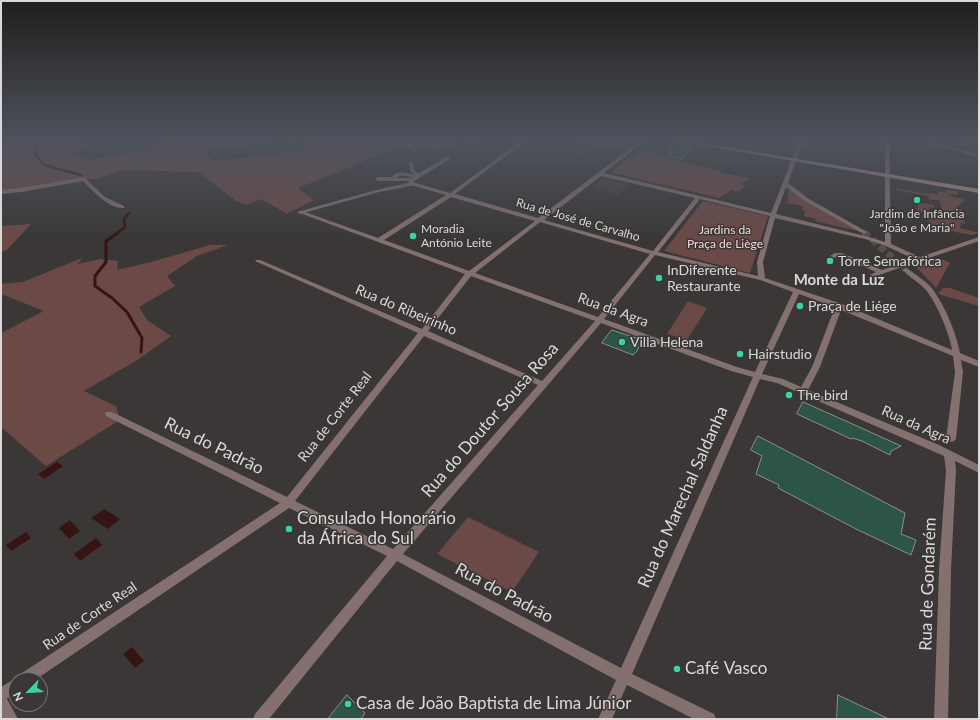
<!DOCTYPE html>
<meta charset="utf-8">
<style>
body{margin:0}
#map{position:relative;width:980px;height:720px;overflow:hidden;background:#3a3736;font-family:Lato,sans-serif}
canvas{display:block}
.frame{position:absolute;inset:0;border:2px solid #dad8d8;pointer-events:none}
.north{position:absolute;left:8px;top:672px;width:40px;height:40px;box-sizing:border-box;background:#3a3736;border:1px solid #7a7777;border-radius:50%;rotate:245deg;font-size:11px;font-weight:700;line-height:16px;text-align:center;color:#dad8d8}
.north::after{content:'';display:block;margin:auto;width:14px;height:18px;background:#38d4a6;clip-path:polygon(50% 0,100% 100%,50% 72%,0 100%)}
</style>
<div id="map">
<canvas width="980" height="720"></canvas>
<div class="frame"></div>
<div class="north">N</div>
</div>
<script>
const ctx = document.querySelector('canvas').getContext('2d');
ctx.lineJoin = 'round';
function fill(path, color) {
  ctx.fillStyle = color;
  ctx.fill(path, 'evenodd');
}
function trace(path, color, width, dash) {
  ctx.strokeStyle = color;
  ctx.lineWidth = width;
  ctx.lineCap = dash ? 'butt' : 'round';
  ctx.setLineDash(dash || []);
  ctx.stroke(path);
}
function write(font, color, halo, rows, align = 'center') {
  ctx.font = font + ' Lato,sans-serif';
  ctx.lineWidth = 3;
  ctx.setLineDash([]);
  ctx.textBaseline = 'middle';
  ctx.strokeStyle = halo;
  ctx.fillStyle = color;
  for (const [text, x, y, turn = 0] of rows) {
    ctx.save();
    ctx.translate(x, y);
    ctx.rotate((+turn || 0) * Math.PI / 180);
    ctx.textAlign = isNaN(turn) ? turn : align;
    if (halo) ctx.strokeText(text, 0, 0);
    ctx.fillText(text, 0, 0);
    ctx.restore();
  }
}
fill(new Path2D(`
 M580 141H635L637 142 629 148 617 145 580 154 566 151Z
 M604 179H607L630 185 618 195 591 187Z`), '#483e3e');
fill(new Path2D(`
 M1 141H75L85 148 73 152 89 160 142 150 169 141H483L475 145 456 142 441 152 410 143 298 188 314 200 287 214 261 199 246 205 235 200 198 172 123 170 97 179H84L1 192ZM279 142 295 143 313 142 303 148 309 150 215 161 207 156 206 151 219 147Z
 M641 150 732 175 750 178 741 184 746 186 738 192 731 190 719 198 610 172Z
 M896 188 920 193 938 194V191L947 193V190L957 191 958 195 948 194 949 196 963 199 964 203 960 202 961 206 957 205 958 209 962 210V212H959L960 219 964 220 965 224 960 223 962 226H960V228L979 233 972 235 936 228V232L930 231 928 214 916 210V208H918L917 202 934 205V208L929 207V211L942 213 940 201 928 199 929 196 896 190Z
 M789 190 795 191 862 232 815 221 817 219 804 216 805 211 802 210 803 206 787 203Z
 M703 201 768 216 750 273 664 251Z
 M31 224 7 250 1 252V226Z
 M210 245H228L197 256 167 276 175 286 139 307 147 320 171 336 139 359 84 391 116 406 120 420 46 466 1 427V333L44 311 1 294V284L23 282 82 258 78 264 100 259 118 261 117 270 151 262Z
 M942 259 950 263 936 288 916 267Z
 M943 288H950L979 298V306L938 294Z
 M688 301 707 308 687 340 667 334Z
 M468 517 539 552 512 592 437 554Z`), '#6b4946');
fill(new Path2D(`
 M57 462 63 466 44 479 38 474Z
 M104 509 120 519 108 529 91 518Z
 M70 520 80 531 69 539 59 528Z
 M26 532 31 538 11 551 6 545Z
 M96 538 102 545 80 561 74 554Z
 M132 647 144 661 135 668 123 654Z`), '#351413');
trace(new Path2D(`
 M36 141 35 154 44 165 81 175
 M117 233 125 227 124 219 129 213`), '#351413', 2.5);
trace(new Path2D(`
 M119 232 106 241V262L95 276V286L112 298 127 312 142 338 141 352`), '#351413', 3);
const building = new Path2D(`
 M675 143 693 146 682 159 668 156Z
 M612 330 642 340 637 351 633 355 602 343Z
 M803 402 857 426 901 446 891 451 890 455 862 441 852 438 851 439 797 414Z
 M758 436 905 513 901 534 916 540 911 555 856 529 778 488 779 485 756 474 762 456 751 450Z
 M347 695 365 713 361 719H328Z
 M838 695 889 719H837Z`);
fill(building, '#2c5546');
trace(building, '#8b8e8d', 1);
trace(new Path2D(`
 M864 232 906 270`), '#524f4e', 7, [7, 3.5]);
fill(new Path2D(`
 M407 143H411L417 149V151H413L407 145Z
 M409 162H413L414 170 420 175V177C412 180 404 172 396 178H411L413 179V181H378L375 179 378 177H392C397 170 406 173 414 175L410 170Z
 M413 182 415 183V185L379 192 300 214 297 212 376 190Z`), '#83706f');
fill(new Path2D(`
 M521 141H526L455 194 538 218 640 141H645L604 173 771 213 799 141H803L788 183 809 199 867 232 864 234 862 233 805 201 786 187 776 214 869 237 885 242V141H889L891 244 920 257 979 237V241L873 277 870 275 876 272 839 256 833 258 830 256 835 253H842L882 270 914 259 886 246 865 239 775 218 763 262 765 278 842 304 952 350C950 334 935 299 924 288 917 281 909 277 903 270L906 268 908 269C915 274 924 280 930 286 943 301 957 334 960 353L979 361V367L961 360 963 372 956 439 954 441 951 442 948 441 946 439 955 372 953 356 841 310 820 367 808 390 939 445 979 465V473L955 461 956 470 951 570 948 719H934L939 570 946 470 944 456 777 383 760 379 632 674 714 714 716 719H694L627 685 612 719H598L616 680 397 561 269 719H253L255 714 387 556 289 508 35 680H16V693L1 702V687L16 678 18 679 19 675 280 503 106 416 105 414 106 412H112L287 497 418 333 255 261 256 260H260L422 329 465 274 297 212 302 211 378 238 446 195 411 185 408 182 409 179 446 157H450V159L414 181 415 183 450 193ZM601 176 695 198 653 251 544 220ZM451 197 535 221 469 271 384 240ZM700 199 770 216 757 262 758 276 658 252ZM540 222 650 254 598 317 475 273ZM655 255 760 280 793 292 755 372 737 367 604 319ZM471 276 595 321 542 381 428 331ZM799 294 835 307 812 367 801 387 783 379 762 374ZM601 323 731 371 753 377 621 668 403 554ZM424 336 538 385 393 549 295 501Z
 M921 141H929L979 155V157Z
 M954 141H979V143L956 142Z
 M84 177 105 197 124 206V208C109 209 93 191 83 181L21 192 1 194V190L21 188Z`), '#83706f');
fill(new Path2D(`
 M1 695 6 697 18 719H3L1 715Z`), '#83706f');
fill(new Path2D(`
 M678 141H689L979 189V193Z`), '#ae908d');
const sky = ctx.createLinearGradient(0, 0, 0, 242);
sky.addColorStop(0, '#201e1e');
sky.addColorStop(0.58, '#4f535d');
sky.addColorStop(1, '#4f535d00');
ctx.fillStyle = sky;
ctx.fillRect(0, 0, 980, 242);
for (const [x, y, r, color] of [
 [917,200,4,"#38d4a6"],
 [413,236,4,"#38d4a6"],
 [830,261,4,"#38d4a6"],
 [659,278,4,"#38d4a6"],
 [800,306,4,"#38d4a6"],
 [622,342,4,"#38d4a6"],
 [740,354,4,"#38d4a6"],
 [789,395,4,"#38d4a6"],
 [289,529,4,"#38d4a6"],
 [677,669,4,"#38d4a6"],
 [348,704,4,"#38d4a6"]
]) {
  const dot = new Path2D();
  dot.arc(x, y, r, 0, 2 * Math.PI);
  ctx.fillStyle = color;
  ctx.fill(dot);
  trace(dot, '#3a3736', 1.5);
}
write('12px', '#dad8d8', '#3a3736', [
 ["Jardim de Infância",917,214],
 ["\"João e Maria\"",917,228],
 ["Moradia",421,229,"left"],
 ["António Leite",421,243,"left"]
]);
write('12px', '#dad8d8', '#3a3736', [
 ["Rua de José de Carvalho",578,220,16]
]);
write('12px', '#f6d8d6', '#3a3736', [
 ["Jardins da",725,230],
 ["Praça de Liège",725,244]
]);
write('14px', '#dad8d8', '#3a3736', [
 ["Torre Semafórica",838,261],
 ["InDiferente",667,270],
 ["Restaurante",667,286],
 ["Praça de Liége",808,306],
 ["Villa Helena",630,342],
 ["Hairstudio",748,354],
 ["The bird",797,395]
], 'left');
write('14px', '#dad8d8', '#3a3736', [
 ["Rua do Ribeirinho",406,310,23],
 ["Rua da Agra",613,310,20],
 ["Rua de Corte Real",335,417,-52],
 ["Rua da Agra",916,425,24],
 ["Rua de Corte Real",90,616,-34]
]);
write('bold 15px', '#dad8d8', '#3a3736', [
 ["Monte da Luz",839,280]
]);
write('17px', '#dad8d8', '#3a3736', [
 ["Rua do Doutor Sousa Rosa",490,420,-49],
 ["Rua do Padrão",214,446,26],
 ["Rua do Marechal Saldanha",683,497,-66],
 ["Rua de Gondarém",928,584,-88],
 ["Rua do Padrão",504,593,28]
]);
write('17px', '#dad8d8', '#3a3736', [
 ["Consulado Honorário",297,519],
 ["da África do Sul",297,539],
 ["Café Vasco",685,669],
 ["Casa de João Baptista de Lima Júnior",356,704]
], 'left');
</script>
